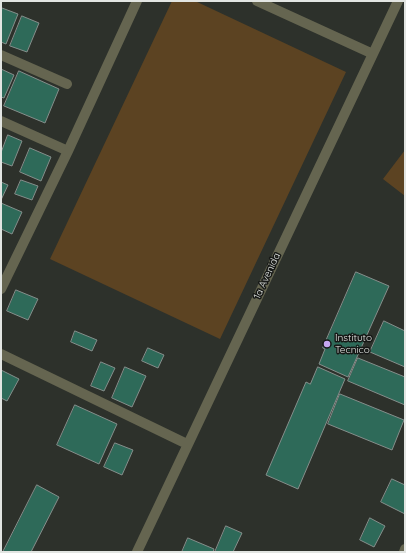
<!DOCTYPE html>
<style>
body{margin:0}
#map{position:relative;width:406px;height:553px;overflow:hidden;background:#2d312b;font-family:Quicksand,sans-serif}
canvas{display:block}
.frame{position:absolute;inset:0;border:2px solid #e2e5e2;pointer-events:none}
</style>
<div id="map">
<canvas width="406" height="553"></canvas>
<div class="frame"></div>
</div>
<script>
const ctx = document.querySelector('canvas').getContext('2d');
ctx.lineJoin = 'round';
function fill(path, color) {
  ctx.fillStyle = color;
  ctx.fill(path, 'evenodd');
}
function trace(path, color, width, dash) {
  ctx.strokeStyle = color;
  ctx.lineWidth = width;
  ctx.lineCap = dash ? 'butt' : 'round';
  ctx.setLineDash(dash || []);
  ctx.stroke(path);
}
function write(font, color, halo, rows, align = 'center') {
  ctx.font = font + ' Quicksand,sans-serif';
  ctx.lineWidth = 3;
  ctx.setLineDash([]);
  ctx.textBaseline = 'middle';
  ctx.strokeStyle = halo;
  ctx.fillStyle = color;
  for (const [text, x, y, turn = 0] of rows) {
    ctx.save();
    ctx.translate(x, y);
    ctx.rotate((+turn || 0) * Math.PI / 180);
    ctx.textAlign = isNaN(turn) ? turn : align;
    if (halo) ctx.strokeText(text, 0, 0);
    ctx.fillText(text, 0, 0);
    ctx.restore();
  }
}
fill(new Path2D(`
 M172 1H195L346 72 220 339 50 259Z
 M405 150V196L383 179Z`), '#5c4322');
const building = new Path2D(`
 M2 8 18 14 6 44 1 42Z
 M22 16 39 23 27 52 10 46Z
 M1 69 14 75 4 98 1 97Z
 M19 71 59 89 45 123 4 106Z
 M8 135 22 141 12 166 1 162V153Z
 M30 148 51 157 41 181 20 172Z
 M21 180 38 186 32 200 15 194Z
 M1 182 8 185 1 200Z
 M1 203 22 212 12 234 1 229Z
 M356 272 389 286 348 377 319 364 325 349 323 348Z
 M16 290 38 299 28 320 7 311Z
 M384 321 405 331V367L370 352Z
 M75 331 97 340 92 351 71 342Z
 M148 348 164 355 158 368 142 361Z
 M358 358 405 377V405L348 381Z
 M101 362 115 368 104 391 91 386Z
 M125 367 146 376 132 407 112 398Z
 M318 367 345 379 298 489 266 475 306 382 310 384Z
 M1 370 19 379 7 401 1 398Z
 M340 394 404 420 392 450 328 424Z
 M75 405 117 424 99 464 57 445Z
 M115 443 133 450 122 475 104 467Z
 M392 479 405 485V514L381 502Z
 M37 485 59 497 31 552H3Z
 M370 518 385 526 374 547 360 540Z
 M226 526 242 533 233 552H215Z
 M188 538 214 549 213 552H182Z`);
fill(building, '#2e6a59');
trace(building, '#858e8b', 1);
trace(new Path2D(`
 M257 1 373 54
 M1 55 67 84
 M1 121 68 151
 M1 289 68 151 137 1
 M1 354 187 444
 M137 552 398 1
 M404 552 405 549`), '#656550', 10);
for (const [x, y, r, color] of [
 [327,344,4,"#c5a6f0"]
]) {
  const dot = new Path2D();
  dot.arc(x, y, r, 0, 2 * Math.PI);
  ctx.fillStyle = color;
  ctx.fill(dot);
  trace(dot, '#161816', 1.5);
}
write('10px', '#e2e5e2', '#161816', [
 ["1a Avenida",267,276,-65]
]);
write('10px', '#e2e5e2', '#161816', [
 ["Instituto",335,338],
 ["Tecnico",335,350]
], 'left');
</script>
